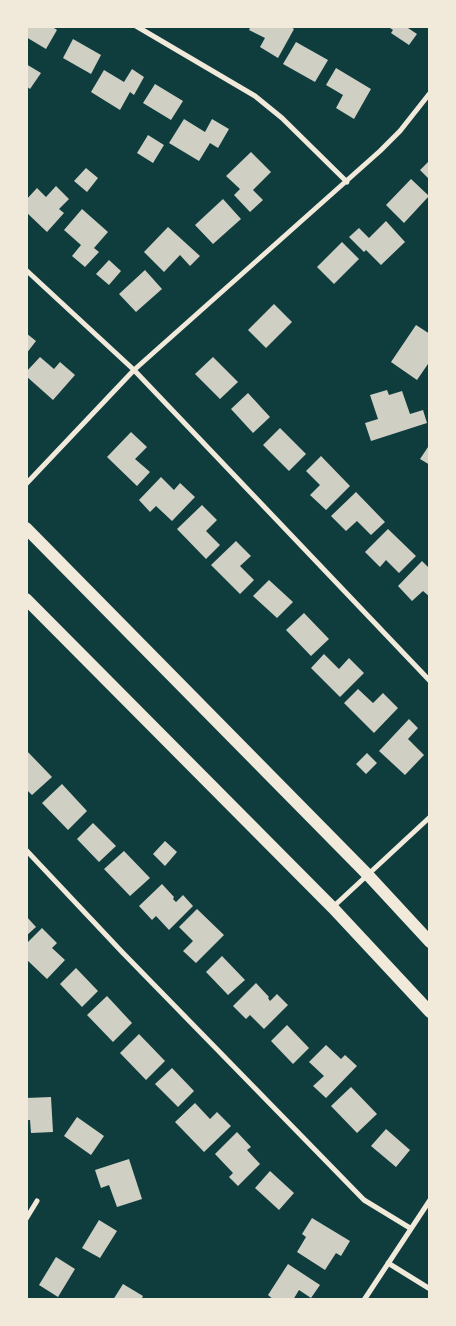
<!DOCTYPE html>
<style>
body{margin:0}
#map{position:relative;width:456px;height:1326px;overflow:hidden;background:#0f3d3e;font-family:"PT Serif",serif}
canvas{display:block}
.frame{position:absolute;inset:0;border:28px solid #f1e9da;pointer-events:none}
</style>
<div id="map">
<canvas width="456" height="1326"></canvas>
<div class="frame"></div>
</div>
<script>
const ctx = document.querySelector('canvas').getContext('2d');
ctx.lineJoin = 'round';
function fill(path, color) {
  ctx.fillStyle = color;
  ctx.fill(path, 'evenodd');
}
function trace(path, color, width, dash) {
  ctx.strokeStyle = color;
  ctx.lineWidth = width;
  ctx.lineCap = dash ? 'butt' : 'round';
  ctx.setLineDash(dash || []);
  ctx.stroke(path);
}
fill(new Path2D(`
 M26 26H51L57 30 46 49 26 37Z
 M251 26H289L294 29 278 58 260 47 265 38 249 30Z
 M387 26H405L417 34 409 45 391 33 393 30Z
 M73 39 101 55 91 74 63 58Z
 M296 42 328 60 315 82 283 64Z
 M26 64 41 73 30 89 26 86Z
 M336 68 371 89 354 119 336 108 343 95 326 85Z
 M132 69 144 77 134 95 130 92 120 110 91 92 104 70 124 82Z
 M155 84 183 101 171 120 143 103Z
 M184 119 205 132 212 119 229 129 218 148 210 143 199 161 169 143Z
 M148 135 164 145 153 163 137 153Z
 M251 152 271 172 253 190 263 200 250 212 234 195 240 189 226 176Z
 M430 160V180L420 170Z
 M86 168 98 178 87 192 74 181Z
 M411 179 429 196 404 223 386 205Z
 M56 186 69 199 59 209 64 213 47 232 26 212V200L37 188 46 197Z
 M223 199 241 219 213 244 195 225Z
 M82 209 108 232 94 248 99 252 85 267 72 256 81 245 64 230Z
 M386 221 405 242 381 265 366 250 364 252 349 237 359 228 369 238Z
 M168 227 200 256 190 266 180 255 164 272 144 252Z
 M342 242 359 259 334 284 317 267Z
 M109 260 121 271 109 285 96 274Z
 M145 270 162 289 136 312 119 294Z
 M274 304 292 322 266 348 248 330Z
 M416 325 430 334V361L417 380 391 362Z
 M26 333 36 341 26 354Z
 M40 357 54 369 60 362 75 375 53 400 26 376V372Z
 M213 357 238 382 220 399 195 374Z
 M387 390 389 395 402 391 410 414 423 410 427 423 371 441 365 423 378 419 370 395Z
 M248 393 270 417 253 433 231 409Z
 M280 428 306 454 289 471 263 445Z
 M131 432 147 447 135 459 150 472 137 486 107 457Z
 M430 444V465L420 459Z
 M321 456 350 486 326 510 310 495 320 485 306 471Z
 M161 477 174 490 180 483 195 497 172 521 156 506 150 512 139 500Z
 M356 492 385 522 371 535 357 521 346 531 331 516Z
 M202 505 217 520 206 531 220 545 206 559 177 529Z
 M388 529 416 556 399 573 386 560 380 567 365 552Z
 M236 541 251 556 240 566 254 580 240 594 211 565Z
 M422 561 430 569V597L423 591 412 601 398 586Z
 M269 580 293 602 277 618 253 596Z
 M304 613 329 639 311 656 286 630Z
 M324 654 339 669 349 658 364 673 340 697 311 668Z
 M358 689 373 703 383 693 398 708 374 733 344 703Z
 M409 719 418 728 408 739 424 755 405 775 379 751Z
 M26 750 52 777 32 795 26 789Z
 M367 753 377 763 366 774 356 764Z
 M62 784 87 811 68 830 42 803Z
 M93 823 116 846 99 862 77 839Z
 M165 841 177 852 165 866 153 854Z
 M124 851 150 878 130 896 104 869Z
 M162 884 174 897 173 899 176 902 183 895 193 906 169 930 156 916 152 920 139 906Z
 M197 909 224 935 196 963 183 951 193 941 179 927Z
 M26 916 36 927 26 936Z
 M42 928 57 943 52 948 65 960 47 979 26 959V944Z
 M222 956 245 980 228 995 206 972Z
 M76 968 98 991 82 1007 60 984Z
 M256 983 269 997 268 998 270 1001 277 994 288 1005 264 1029 250 1015 246 1019 233 1006Z
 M107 996 132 1023 113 1042 87 1015Z
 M287 1025 309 1048 293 1064 271 1041Z
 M139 1034 165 1061 146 1080 120 1053Z
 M326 1045 341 1059 345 1055 357 1066 326 1098 313 1086 324 1076 309 1062Z
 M172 1068 194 1091 178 1107 155 1084Z
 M351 1087 377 1114 357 1133 331 1106Z
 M51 1097 53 1132 31 1133 30 1120H26V1098Z
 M195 1103 210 1119 217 1112 231 1126 204 1152 175 1122Z
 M77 1117 104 1136 91 1155 64 1136Z
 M386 1129 410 1150 396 1167 371 1146Z
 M237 1132 251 1147 247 1150 260 1164 238 1186 229 1177 233 1173 215 1154Z
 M129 1159 142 1199 117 1207 109 1185 101 1188 95 1170Z
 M270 1171 294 1193 279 1210 255 1188Z
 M312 1218 350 1241 341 1256 336 1253 325 1270 297 1252 306 1237 302 1234Z
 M99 1220 117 1231 100 1258 82 1248Z
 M56 1257 75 1269 58 1297 39 1285Z
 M288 1264 320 1285 311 1298 299 1290 293 1300H274L268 1295Z
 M123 1284 143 1296 141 1300H113Z`), '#cfcfc3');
trace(new Path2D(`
 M136 26 255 96 282 118 347 182
 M26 270 134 370 430 681
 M26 484 134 370 380 151 400 131 430 93
 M26 850 123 953 364 1200 410 1228
 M333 907 430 817
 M26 1219 37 1201
 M388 1263 430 1289
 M364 1300 430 1200`), '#f1e9da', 5);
trace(new Path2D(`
 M26 528 368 875 430 942
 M26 599 333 908 430 1012`), '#f1e9da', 12);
</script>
